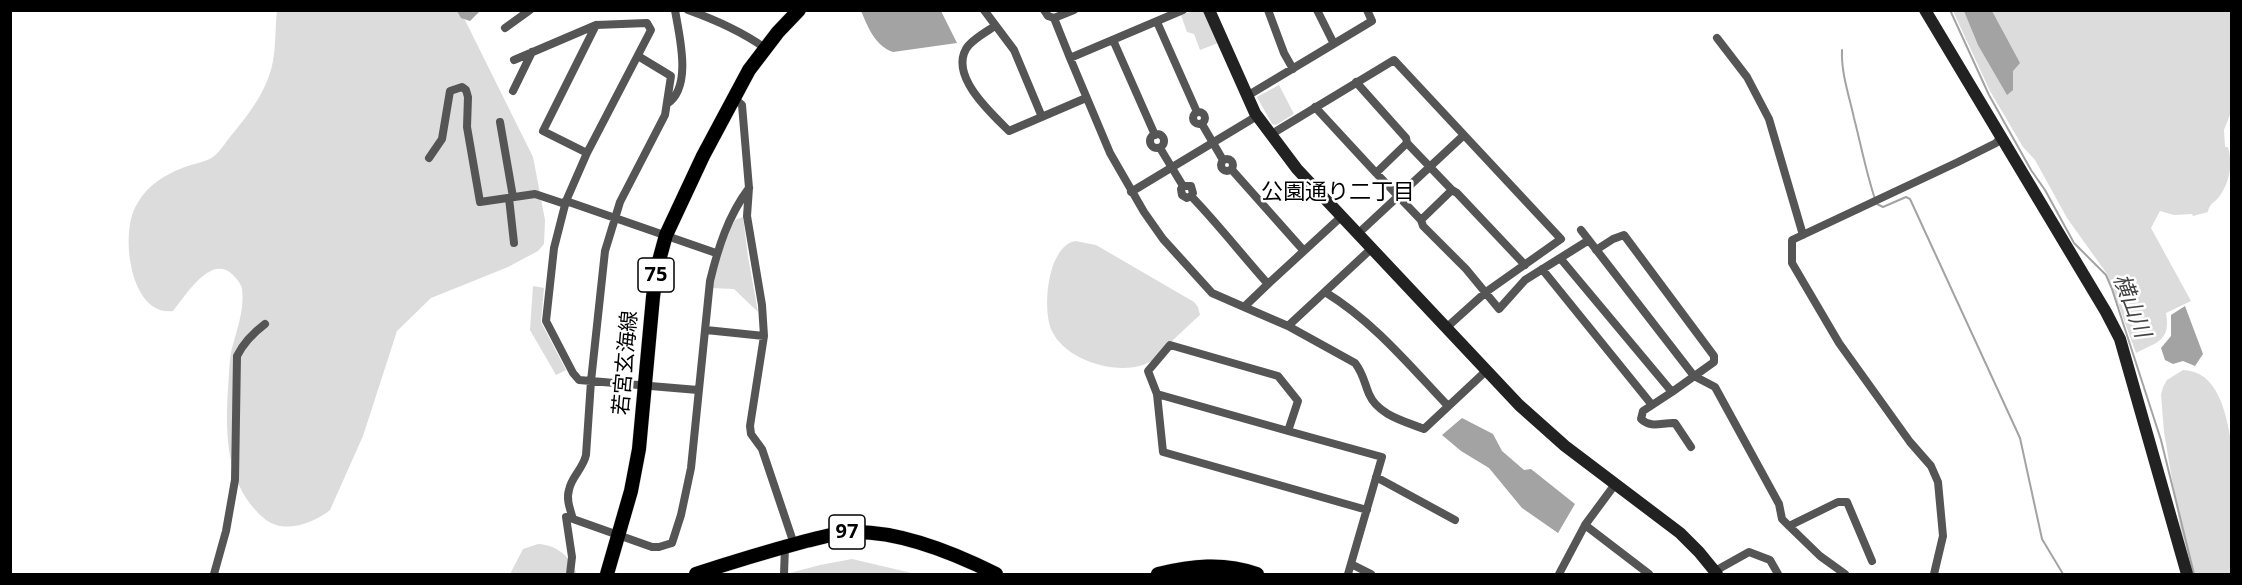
<!DOCTYPE html>
<meta charset="utf-8">
<style>
body{margin:0}
#map{position:relative;width:2242px;height:585px;overflow:hidden;background:#fff;font-family:"Noto Sans",sans-serif}
canvas{display:block}
.frame{position:absolute;inset:0;border:12px solid #000;pointer-events:none}
</style>
<div id="map">
<canvas width="2242" height="585"></canvas>
<div class="frame"></div>
</div>
<script>
const ctx = document.querySelector('canvas').getContext('2d');
ctx.lineJoin = 'round';
function fill(path, color) {
  ctx.fillStyle = color;
  ctx.fill(path, 'evenodd');
}
function trace(path, color, width, dash) {
  ctx.strokeStyle = color;
  ctx.lineWidth = width;
  ctx.lineCap = dash ? 'butt' : 'round';
  ctx.setLineDash(dash || []);
  ctx.stroke(path);
}
function write(font, color, halo, rows, align = 'center') {
  ctx.font = font + ' "Noto Sans","Noto Sans JP",sans-serif';
  ctx.lineWidth = 5;
  ctx.setLineDash([]);
  ctx.textBaseline = 'middle';
  ctx.strokeStyle = halo;
  ctx.fillStyle = color;
  for (const [text, x, y, turn = 0] of rows) {
    ctx.save();
    ctx.translate(x, y);
    ctx.rotate((+turn || 0) * Math.PI / 180);
    ctx.textAlign = isNaN(turn) ? turn : align;
    if (halo) ctx.strokeText(text, 0, 0);
    ctx.fillText(text, 0, 0);
    ctx.restore();
  }
}
fill(new Path2D(`
 M460 10 533 157 545 220 544 244 538 251 508 267 431 298 397 331 363 436 330 510C314 523 285 534 266 520 226 488 225 435 228 389 229 377 229 364 231 352 236 332 245 309 242 289 241 283 236 278 232 274 210 254 185 297 173 311 130 317 119 232 137 204 149 183 169 172 191 165 198 163 207 161 213 157 221 151 227 140 234 132 251 112 268 88 273 61 276 45 275 27 277 11Z
 M1193 11H1204L1218 43 1200 50 1194 34 1187 32 1181 15Z
 M1953 11H2231V112L2224 130 2225 147H2228C2233 164 2230 182 2219 197 2214 203 2209 204 2208 212L2193 216 2192 214 2174 215 2160 211 2151 228 2191 301 2166 313C2171 341 2157 342 2136 353L2107 274 2067 218 2035 160 2023 147 1990 91Z
 M1279 85 1294 114 1276 125 1272 124 1257 97Z
 M743 217 748 257 758 312 734 289 711 288 721 248 735 220Z
 M1075 241 1096 245 1194 302 1198 307 1200 315C1188 326 1177 336 1166 347 1162 351 1158 356 1153 360 1125 379 1066 362 1052 331 1042 310 1047 247 1075 241Z
 M533 286 544 288 541 322 566 370 556 375 530 330Z
 M2183 370C2218 371 2226 413 2231 441V574H2191L2186 563 2164 432 2161 395 2163 387 2167 380Z
 M538 544C558 545 570 557 577 574H510L523 549Z
 M852 559 916 574H786L820 565Z`), '#dcdcdc');
fill(new Path2D(`
 M457 11H480L470 21 461 18Z
 M861 11H941L957 43 893 52C875 46 868 27 861 11Z
 M1964 11H1992L2020 63 2013 71V90L2007 95 1978 45Z
 M2185 306 2203 354 2195 366 2183 361 2173 364 2165 360 2161 348 2171 336V315Z
 M1462 418 1493 434 1502 451 1524 470 1531 469 1575 504 1558 533 1522 508 1489 468 1461 451 1442 435Z`), '#a3a3a3');
trace(new Path2D(`
 M1950 10 1989 95 2031 170 2045 190 2074 243 2106 275 2112 289 2161 440 2194 574
 M1842 50C1841 73 1849 95 1854 118 1861 145 1866 172 1875 199
 M1877 204 1883 207 1906 197 1910 199 2020 438 2042 539 2063 574`), '#a3a3a3', 2);
const primary = new Path2D(`
 M607 574 631 491 639 449 653 297 657 268 666 235 703 156 749 70 778 32 799 10
 M696 574C732 562 769 551 806 541 823 537 839 532 856 532 901 532 956 554 996 574
 M1158 574C1191 566 1223 562 1257 574`);
trace(primary, '#dbdbdb', 15);
trace(new Path2D(`
 M688 10C716 20 741 31 765 48
 M984 10 1014 50 1042 117
 M1044 10 1048 16 1054 18 1074 10
 M1268 10 1284 53 1293 69
 M1317 10 1334 44
 M1054 18 1070 58 1183 10
 M1157 22 1197 112
 M995 26C986 32 971 40 966 49 950 77 992 114 1009 131L1086 98
 M505 28 530 10
 M1717 38 1747 77 1769 119 1803 235
 M1113 40 1155 135
 M638 56 671 76 665 115 620 202 605 251 591 381 586 455C583 469 571 477 569 490 566 499 570 509 573 519L652 547H659L672 543 681 515 691 468 710 281C718 248 728 216 749 188
 M1070 58 1110 153 1144 212 1163 239 1212 293 1244 307 1268 284C1242 255 1218 224 1191 196L1187 198 1182 195 1181 189 1183 186H1191L1193 193 1191 196
 M514 60 596 25
 M513 91 532 52
 M1247 96 1372 21 1367 10
 M733 97 742 105 749 188 747 216 762 305 764 336 750 426 751 434 762 449 794 544
 M667 104C693 87 679 35 675 10
 M1315 107 1376 173 1407 143 1406 138 1356 82
 M1193 118a6 6 0 1 1 12 0a6 6 0 1 1-12 0Z
 M500 122 513 197
 M1202 124 1223 160
 M1150 141a7 7 0 1 1 14 0a7 7 0 1 1-14 0Z
 M1270 135 1394 60 1561 239 1486 292 1446 328
 M1407 143 1452 190
 M1160 148 1183 186
 M587 153 543 131 596 25 647 23 651 30 587 153 566 201 554 248 546 321 573 373 579 380 698 390
 M429 158 442 139 450 91 462 87 466 90 468 97 467 127 480 202 535 194 562 203 566 201 716 253
 M1221 165a6 6 0 1 1 12 0a6 6 0 1 1-12 0Z
 M1232 170 1304 251
 M1376 173 1421 220
 M1131 192 1257 116
 M509 198 514 243
 M1363 229 1464 135
 M1581 230 1694 376 1715 387 1779 504 1782 519 1789 526 1820 556 1845 574
 M1596 250 1613 239 1624 235 1714 356V362L1672 392
 M1560 258 1672 392 1643 411 1641 419C1651 429 1663 422 1675 423L1691 447
 M1525 265 1457 193 1452 190 1421 220 1423 226 1466 269 1499 309 1525 280 1589 240
 M1542 269 1652 405
 M1268 284 1342 216
 M1325 292C1374 322 1409 365 1448 406
 M1244 307 1288 326 1372 248
 M1288 326 1355 363C1363 373 1364 382 1369 394 1378 415 1404 421 1424 429L1486 371
 M706 330 764 336
 M1157 394 1288 431 1298 401 1278 376 1170 345 1148 371 1157 394 1163 452 1367 510
 M1288 431 1382 457 1348 574
 M1376 477 1455 520
 M566 517 572 557 570 574
 M1585 525 1649 574
 M1789 526 1838 502H1847L1872 561
 M1351 564 1371 574
 M1715 571 1749 552 1770 560 1778 574
 M214 574 226 531 235 480 237 356C244 342 253 333 265 324
 M784 574 785 547
 M1559 574 1585 525 1616 483
 M1934 574 1943 536 1938 482 1931 466 1910 442 1839 343 1792 263V240L1958 162 1996 143 2001 137`), '#555', 8);
trace(new Path2D(`
 M1209 10 1255 113 1297 169 1519 405 1565 446 1680 533 1699 552 1717 574
 M1925 10 2106 312 2120 339 2187 574`), '#222', 12);
trace(primary, '#000', 14);
for (const [x, y, w] of [
 [656,275,36],
 [847,532,36]
]) {
  const box = new Path2D();
  box.roundRect(x - w / 2, y - 17, w, 34, 4.5);
  ctx.fillStyle = '#fff';
  ctx.fill(box);
  trace(box, '#000', 1.5);
}
write('bold 20px', '#000', null, [
 ["75",656,275],
 ["97",847,532]
]);
write('21px', '#000', '#fff', [
 ["若宮玄海線",626,363,-85]
]);
write('22px', '#000', '#fff', [
 ["公園通り二丁目",1338,193]
]);
write('italic 22px', '#444', '#fff', [
 ["横山川",2131,306,69]
]);
</script>
